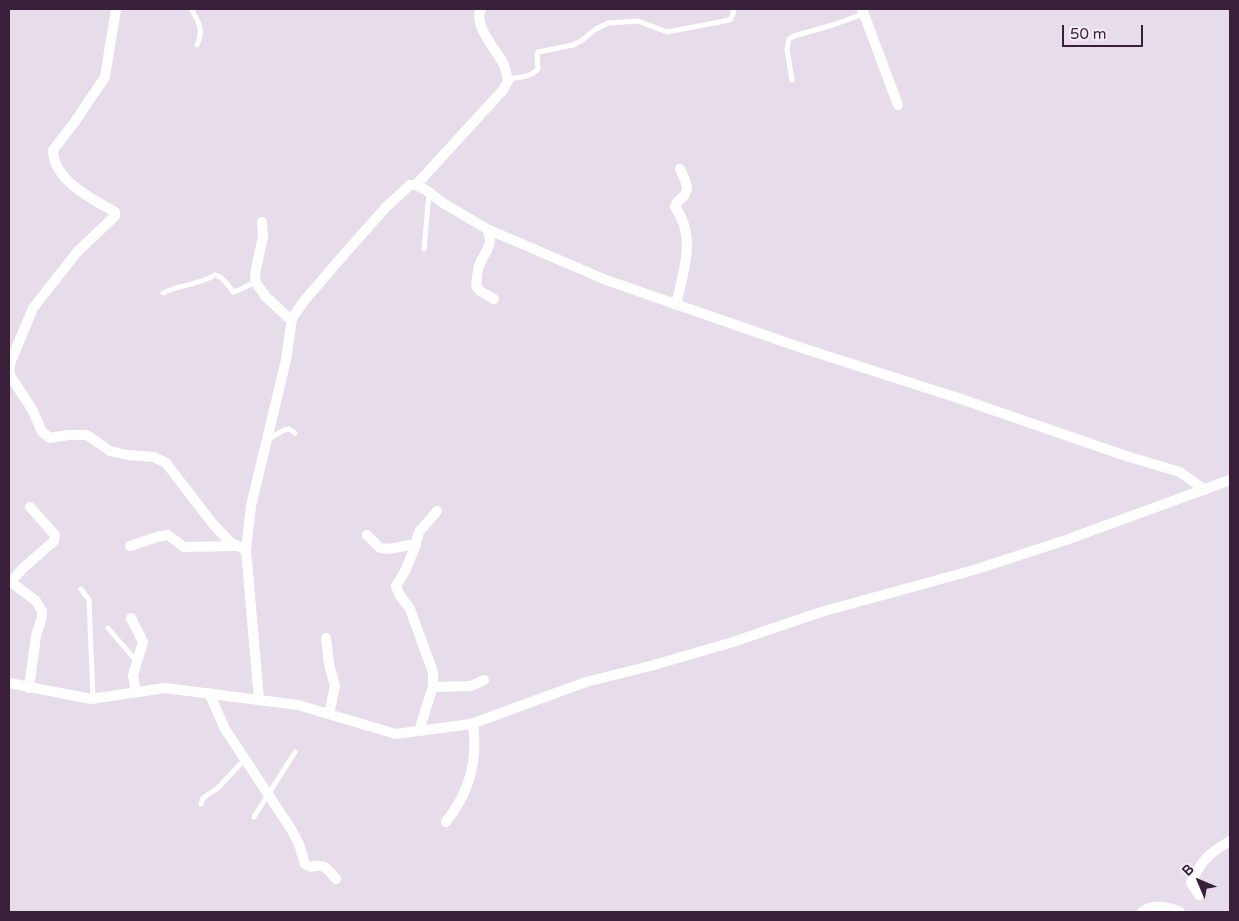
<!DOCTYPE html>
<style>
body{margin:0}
#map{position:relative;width:1239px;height:921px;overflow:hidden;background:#e7ddea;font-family:"Varela Round",sans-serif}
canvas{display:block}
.frame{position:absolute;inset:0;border:10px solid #391f39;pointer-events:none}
.north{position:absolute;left:1174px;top:856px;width:50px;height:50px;-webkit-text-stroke:4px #f4edf6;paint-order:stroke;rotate:315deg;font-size:14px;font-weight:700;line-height:20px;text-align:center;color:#391f39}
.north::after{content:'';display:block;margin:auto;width:18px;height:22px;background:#391f39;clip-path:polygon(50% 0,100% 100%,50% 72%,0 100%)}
.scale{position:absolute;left:1062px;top:25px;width:81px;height:22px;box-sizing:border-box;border:2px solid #391f39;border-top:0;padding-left:6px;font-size:15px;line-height:18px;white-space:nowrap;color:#391f39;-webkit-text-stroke:4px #f4edf6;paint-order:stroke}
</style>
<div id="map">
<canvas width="1239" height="921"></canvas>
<div class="frame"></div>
<div class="north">B</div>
<div class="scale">50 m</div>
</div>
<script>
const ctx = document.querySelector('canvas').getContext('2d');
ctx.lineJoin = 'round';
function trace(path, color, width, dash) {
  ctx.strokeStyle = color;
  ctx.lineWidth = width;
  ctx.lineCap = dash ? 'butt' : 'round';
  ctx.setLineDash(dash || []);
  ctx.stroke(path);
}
trace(new Path2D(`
 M191 9C199 22 204 30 197 45
 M508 79C518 77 530 78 538 69L537 54 538 52 573 45 581 41 596 29 608 23 638 21 667 32 730 20 734 12 733 9
 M792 80 787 49 789 39 794 36 833 25 863 14
 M424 249 429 193
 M163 293C181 284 199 285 215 275 223 277 228 285 233 292 242 290 249 283 256 283
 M267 440 284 430 289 429 295 433
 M81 589 89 600 93 698
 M108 628 137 662
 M201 804 203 798 218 788 245 759
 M254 817 295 752`), '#fff', 5);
trace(new Path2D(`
 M116 9 105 77 74 123 53 150C53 180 92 199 115 212V216L77 252 33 308 11 361 9 370 11 377 33 411 42 432 50 438 68 435H87L110 451 127 455 154 457 166 463 213 524 230 542 246 550
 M862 9 898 105
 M416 185 503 90 508 81C507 76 506 70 504 65 497 50 472 25 481 9
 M262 222 263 236 255 274 256 283 266 297 292 321
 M487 229C495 247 484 251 479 266 477 272 477 280 476 286L480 291 494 299
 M676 305C683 272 697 237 675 207 676 202 678 201 682 198 692 189 684 179 680 169
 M367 535 380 548 388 549 416 544
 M130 546 157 537 168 535 184 547 236 546
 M9 582H11L36 601 42 611V617L36 636 29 688
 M11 582 22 569 54 541 55 535 30 507
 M131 618 143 642 133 675 136 692
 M326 638 329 664 335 686 329 714
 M9 683 91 699 165 688 298 705 396 734 471 724 586 682 654 665 733 642 821 612 974 570 1066 540 1230 480
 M433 687 471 686 484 680
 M209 693 225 729 291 829 299 844 305 864 311 867C324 863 328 869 336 879
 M259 700 246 550 251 506 286 360 292 318 304 301 341 258 386 207 410 185H416L426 190 443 203 487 229 606 280 802 348 958 398 1126 456 1180 472 1205 490
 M419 731 433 686V672L410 609 399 594 396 586 405 571 415 547 419 532 437 511
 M446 822C470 791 478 761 473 723
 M1199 895 1191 883C1201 861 1209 853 1230 841
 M1142 912C1151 903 1170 907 1180 912`), '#fff', 10);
</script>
